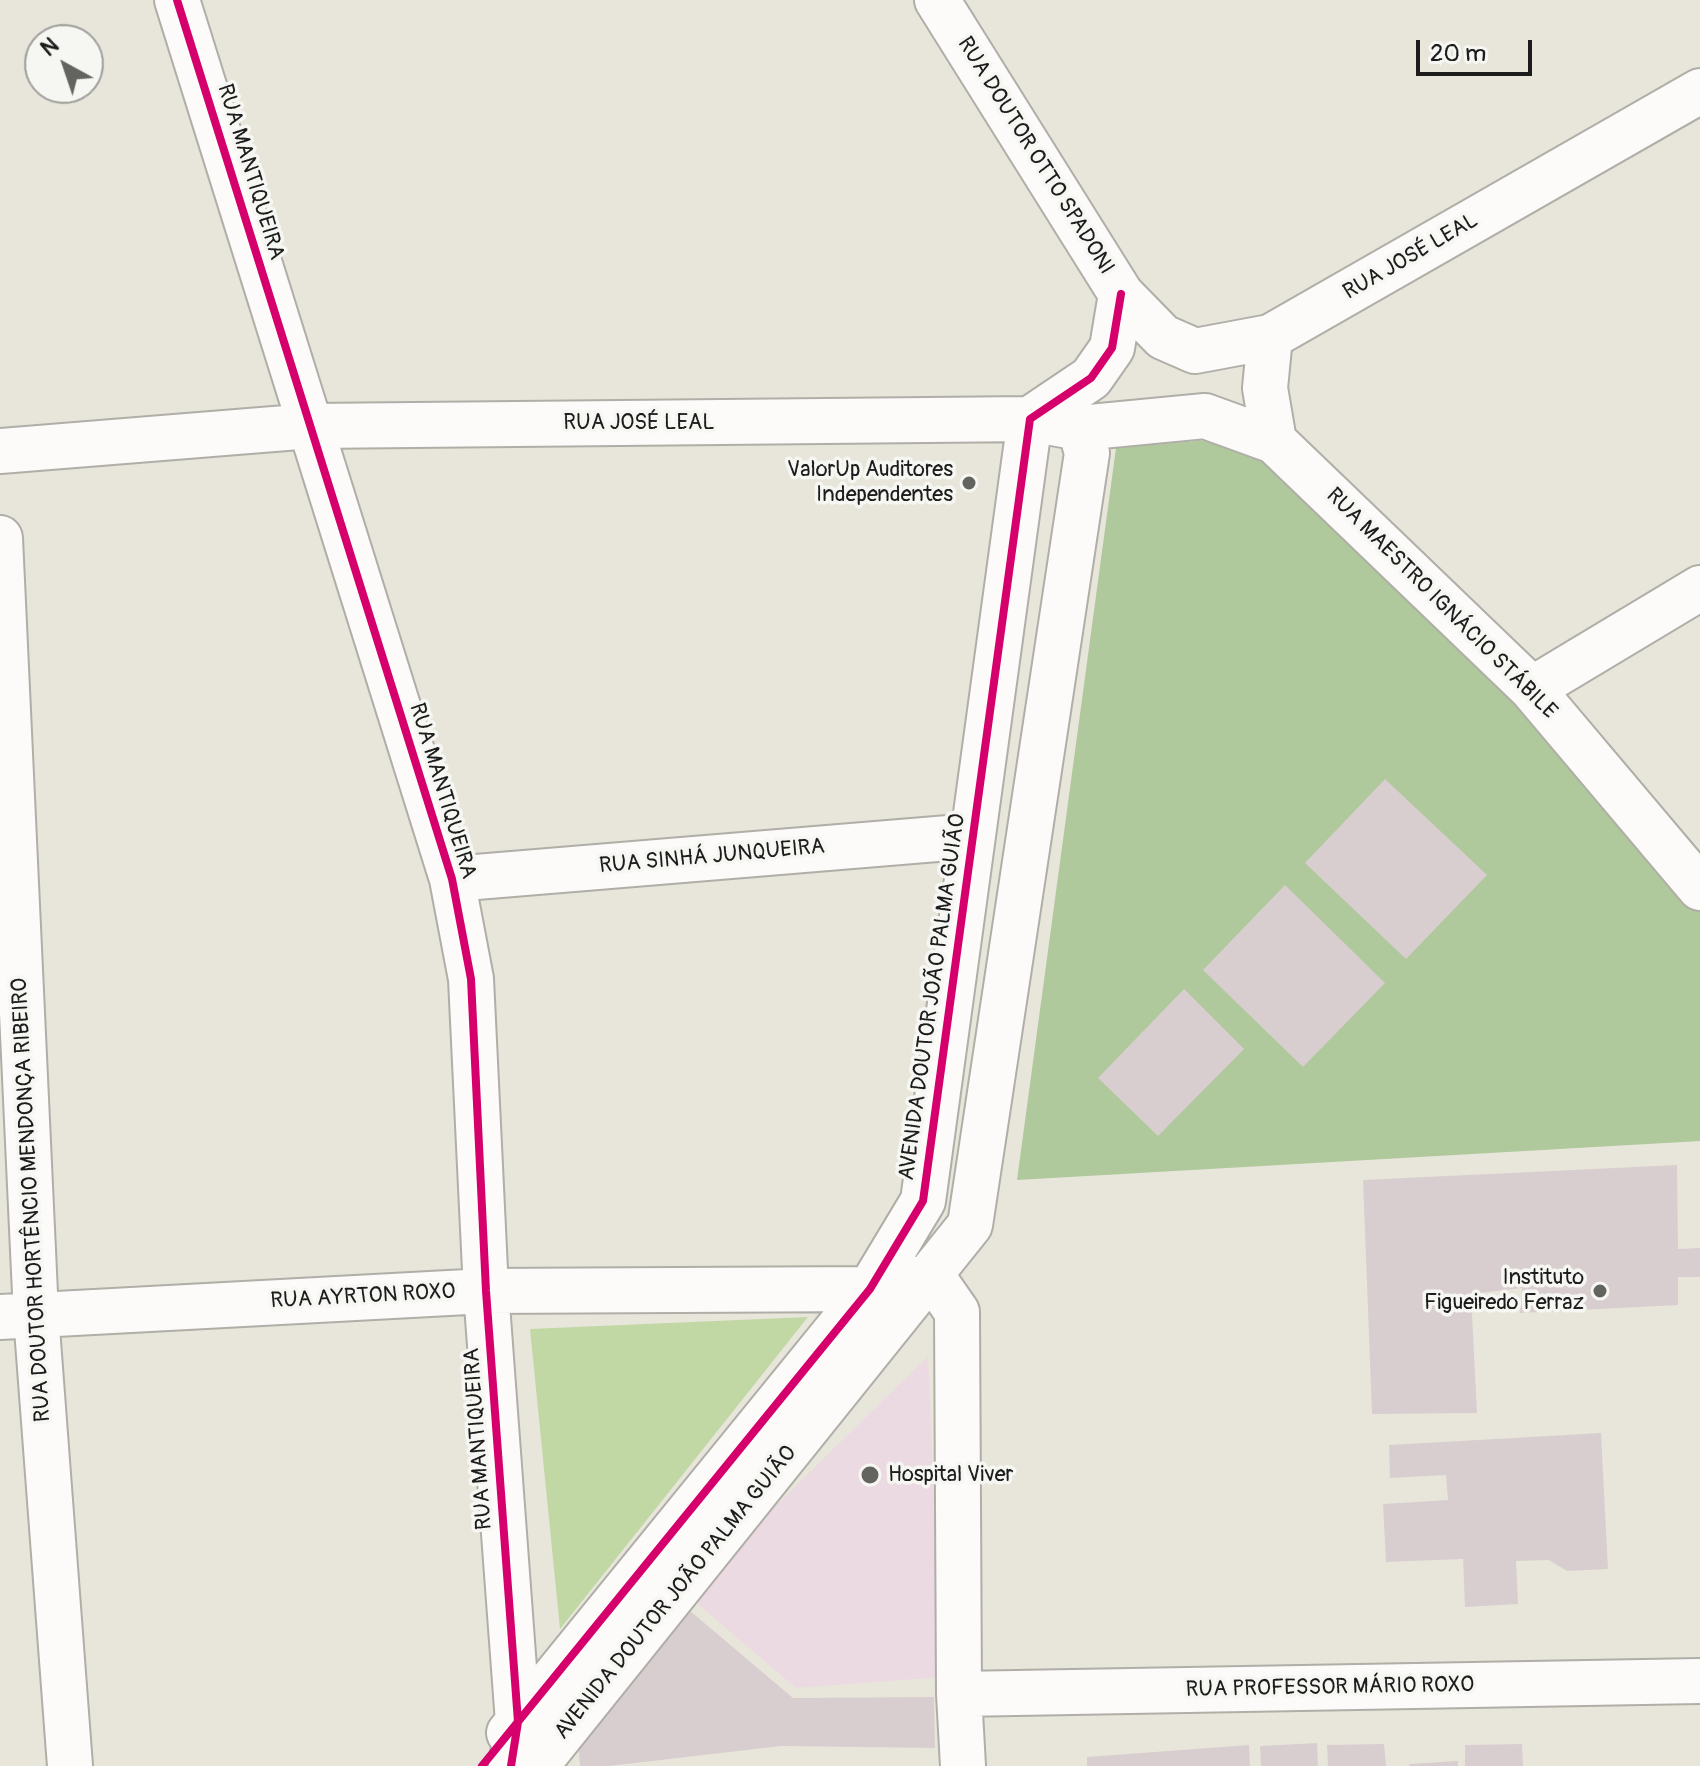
<!DOCTYPE html>
<meta charset="utf-8">
<style>
body{margin:0}
#map{position:relative;width:1700px;height:1766px;overflow:hidden;background:#e8e6db;font-family:Pangolin,sans-serif}
canvas{display:block}
.north{position:absolute;left:24px;top:24px;width:80px;height:80px;box-sizing:border-box;background:#f6f6f2;border:2px solid #9f9f9c;border-radius:50%;rotate:320deg;font-size:22px;font-weight:700;line-height:32px;text-align:center;color:#1c1c1c}
.north::after{content:'';display:block;margin:auto;width:28px;height:36px;background:#63635f;clip-path:polygon(50% 0,100% 100%,50% 72%,0 100%)}
.scale{position:absolute;left:1416px;top:40px;width:116px;height:36px;box-sizing:border-box;border:4px solid #1c1c1c;border-top:0;padding-left:10px;font-size:24px;line-height:28px;white-space:nowrap;color:#1c1c1c;-webkit-text-stroke:6px #f6f6f2;paint-order:stroke}
</style>
<div id="map">
<canvas width="1700" height="1766"></canvas>
<div class="north">N</div>
<div class="scale">20 m</div>
</div>
<script>
const ctx = document.querySelector('canvas').getContext('2d');
ctx.lineJoin = 'round';
function fill(path, color) {
  ctx.fillStyle = color;
  ctx.fill(path, 'evenodd');
}
function trace(path, color, width, dash) {
  ctx.strokeStyle = color;
  ctx.lineWidth = width;
  ctx.lineCap = dash ? 'butt' : 'round';
  ctx.setLineDash(dash || []);
  ctx.stroke(path);
}
function write(font, color, halo, rows, align = 'center') {
  ctx.font = font + ' Pangolin,sans-serif';
  ctx.lineWidth = 7;
  ctx.setLineDash([]);
  ctx.textBaseline = 'middle';
  ctx.strokeStyle = halo;
  ctx.fillStyle = color;
  for (const [text, x, y, turn = 0] of rows) {
    ctx.save();
    ctx.translate(x, y);
    ctx.rotate((+turn || 0) * Math.PI / 180);
    ctx.textAlign = isNaN(turn) ? turn : align;
    if (halo) ctx.strokeText(text, 0, 0);
    ctx.fillText(text, 0, 0);
    ctx.restore();
  }
}
fill(new Path2D(`
 M928 1356 942 1677 796 1688 686 1594Z`), '#ebdae2');
fill(new Path2D(`
 M808 1317 560 1629 530 1329Z`), '#c1d8a5');
fill(new Path2D(`
 M1266 435 1504 692 1700 911V1141L1017 1180 1116 448Z`), '#afc89c');
fill(new Path2D(`
 M1385 779 1487 875 1406 959 1305 863Z
 M1285 885 1385 983 1303 1067 1203 970Z
 M1184 989 1244 1049 1158 1136 1098 1078Z
 M1677 1165 1678 1249 1700 1248V1277H1678V1305L1520 1313 1522 1288 1471 1294 1477 1413 1372 1414 1363 1180Z
 M1601 1433 1608 1569 1567 1571 1549 1560 1516 1561 1518 1604 1465 1607 1463 1559 1386 1562 1383 1504 1448 1500 1446 1475 1390 1478 1389 1445Z
 M689 1610 793 1698 934 1697 935 1748 781 1746 609 1766H580L578 1741Z
 M1317 1743 1318 1766H1261L1260 1746Z
 M1384 1744 1386 1766H1328L1327 1745Z
 M1522 1744 1523 1766H1465V1745Z
 M1249 1745 1250 1766H1087V1757Z
 M1458 1761V1766H1409V1764Z`), '#d9cecf');
const minor = new Path2D(`
 M177 0 452 879 471 979 486 1291 518 1722 511 1766
 M937 0 1121 294 1163 337 1195 351 1270 337 1700 91
 M1270 337 1265 388 1274 441 1532 689 1700 888
 M0 451 311 426 1030 419 1080 428 1205 416 1274 441
 M0 538 36 1315 70 1766
 M1532 689 1700 588
 M452 879 973 836
 M0 1317 486 1291 870 1289 932 1276 957 1312 959 1694 963 1766
 M959 1694 1700 1681
 M509 1733 870 1289 923 1201 1030 419 1091 378 1112 348 1121 294
 M536 1766 970 1225 1087 453 1080 428`);
trace(minor, '#afaea7', 48);
trace(minor, '#fcfbfa', 44);
trace(new Path2D(`
 M177 0 452 879 471 979 486 1291 518 1722 511 1766
 M482 1766 870 1289 923 1201 1030 419 1091 378 1112 348 1121 294`), '#d6006c', 8);
for (const [x, y, r, color] of [
 [969,483,8,"#63635f"],
 [1600,1291,8,"#63635f"],
 [870,1475,10,"#63635f"]
]) {
  const dot = new Path2D();
  dot.arc(x, y, r, 0, 2 * Math.PI);
  ctx.fillStyle = color;
  ctx.fill(dot);
  trace(dot, '#f6f6f2', 3);
}
write('22px', '#1c1c1c', '#f6f6f2', [
 ["RUA DOUTOR OTTO SPADONI",1035,156,58],
 ["RUA MANTIQUEIRA",250,172,73],
 ["RUA JOSÉ LEAL",1411,257,-30],
 ["RUA JOSÉ LEAL",639,423],
 ["RUA MAESTRO IGNÁCIO STÁBILE",1441,604,45],
 ["RUA MANTIQUEIRA",442,791,73],
 ["RUA SINHÁ JUNQUEIRA",712,857,-5],
 ["AVENIDA DOUTOR JOÃO PALMA GUIÃO",933,997,-82],
 ["RUA DOUTOR HORTÊNCIO MENDONÇA RIBEIRO",32,1200,-93],
 ["RUA AYRTON ROXO",363,1297,-3],
 ["RUA MANTIQUEIRA",479,1439,-94],
 ["AVENIDA DOUTOR JOÃO PALMA GUIÃO",676,1593,-51],
 ["RUA PROFESSOR MÁRIO ROXO",1330,1688,-1]
]);
write('22px', '#1c1c1c', '#f6f6f2', [
 ["ValorUp Auditores",953,470],
 ["Independentes",953,495],
 ["Instituto",1584,1278],
 ["Figueiredo Ferraz",1584,1303],
 ["Hospital Viver",888,1475,"left"]
], 'right');
</script>
